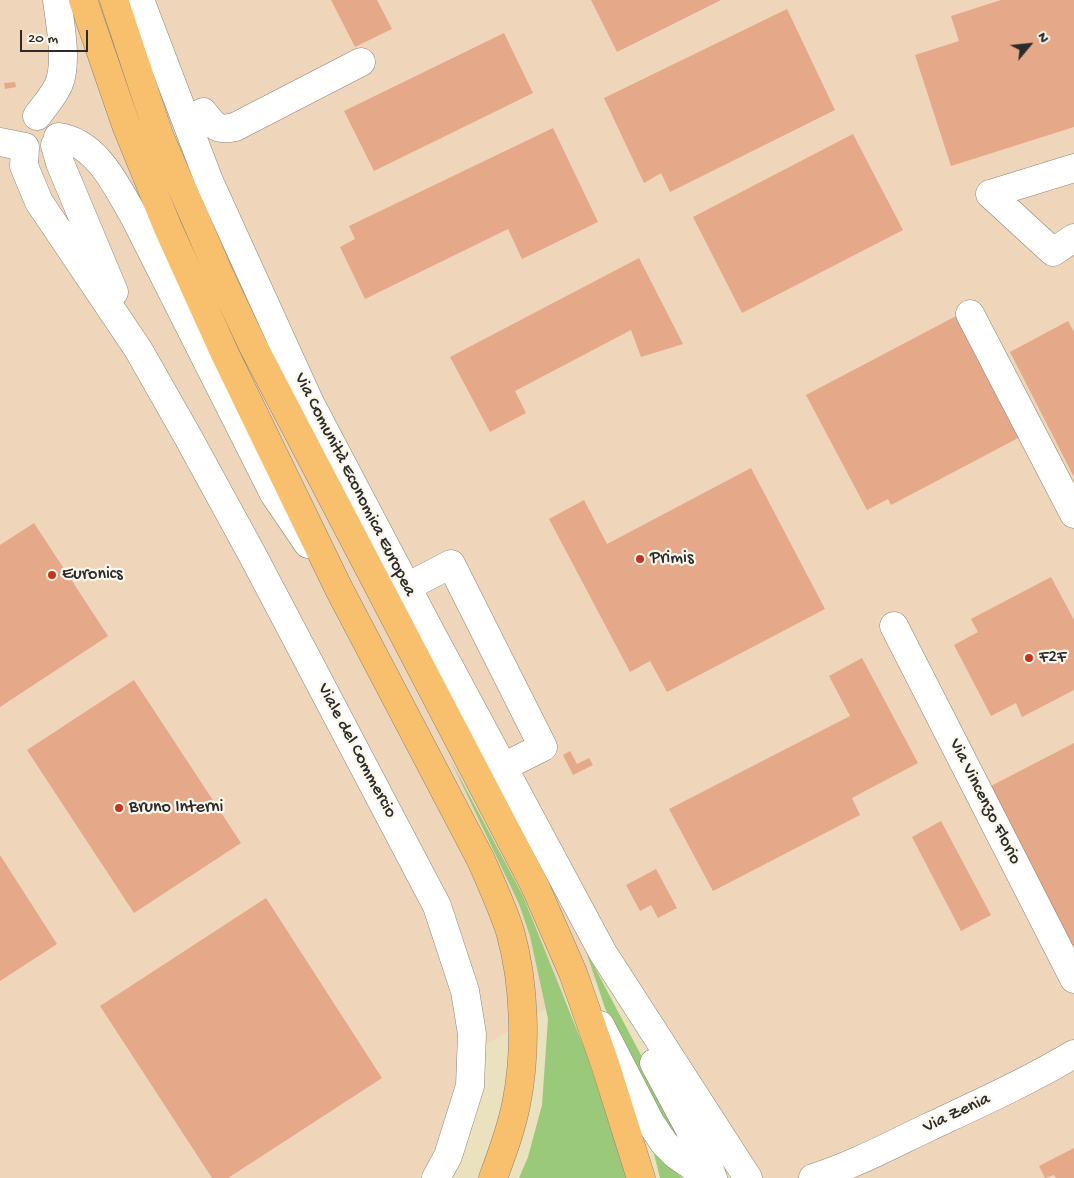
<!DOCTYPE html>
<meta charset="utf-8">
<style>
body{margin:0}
#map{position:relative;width:1074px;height:1178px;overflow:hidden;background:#eae1bf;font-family:"Gochi Hand",sans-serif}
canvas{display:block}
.north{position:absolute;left:1004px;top:20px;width:50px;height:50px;-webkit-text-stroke:4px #fbf7ec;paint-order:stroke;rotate:62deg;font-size:14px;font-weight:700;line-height:20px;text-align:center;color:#2b2b2b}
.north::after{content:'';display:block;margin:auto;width:18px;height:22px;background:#2b2b2b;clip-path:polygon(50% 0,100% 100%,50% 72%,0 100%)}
.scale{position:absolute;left:20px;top:30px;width:68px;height:22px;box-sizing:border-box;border:2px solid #2b2b2b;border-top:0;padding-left:6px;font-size:15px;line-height:18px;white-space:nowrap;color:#2b2b2b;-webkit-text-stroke:4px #fbf7ec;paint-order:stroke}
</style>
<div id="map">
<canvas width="1074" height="1178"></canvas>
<div class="north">N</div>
<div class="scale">20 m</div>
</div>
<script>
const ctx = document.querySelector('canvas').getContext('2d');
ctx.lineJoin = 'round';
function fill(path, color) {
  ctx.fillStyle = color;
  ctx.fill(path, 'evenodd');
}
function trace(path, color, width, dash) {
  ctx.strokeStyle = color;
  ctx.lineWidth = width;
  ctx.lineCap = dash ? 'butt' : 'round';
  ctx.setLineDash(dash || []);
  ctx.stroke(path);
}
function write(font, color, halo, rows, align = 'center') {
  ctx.font = font + ' "Gochi Hand",sans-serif';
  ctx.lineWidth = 4.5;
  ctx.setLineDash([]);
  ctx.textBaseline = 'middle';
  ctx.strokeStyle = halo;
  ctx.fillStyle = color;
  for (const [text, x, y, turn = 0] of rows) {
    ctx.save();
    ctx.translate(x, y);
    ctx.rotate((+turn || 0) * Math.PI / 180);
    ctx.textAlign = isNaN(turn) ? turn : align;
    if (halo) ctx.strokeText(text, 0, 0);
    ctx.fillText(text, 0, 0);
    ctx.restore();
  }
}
fill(new Path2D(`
 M0 0H1074V1178H755L625 962 460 1060 445 1128 419 1178H0Z`), '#efd6bb');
fill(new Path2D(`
 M450 759 523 896 585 1050 628 1178H519L528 1157 542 1105 548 1019 530 936 519 904Z
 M586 951 688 1144 669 1133 624 1049 605 1008Z
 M657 1153 682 1178H660L654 1154Z`), '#9aca79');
fill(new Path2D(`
 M331 0H377L392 29 355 47Z
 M591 0H721L617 52Z
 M1001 0H1074V127L951 166 915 55 959 41 951 16Z
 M787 9 835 110 670 192 661 173 644 183 604 98Z
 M504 33 533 93 374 171 344 111Z
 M15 82 16 87 5 89 4 83Z
 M553 128 598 222 522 259 508 229 365 299 340 247 355 239 349 226Z
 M853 134 903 230 742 313 693 217Z
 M639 258 683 344 641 357 631 330 515 391 526 413 490 432 450 357Z
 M958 315 1022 436 891 505 888 499 867 510 806 395Z
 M1068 321 1074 332V477L1010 352Z
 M751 468 825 609 667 692 650 661 630 672 549 519 584 500 607 544Z
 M34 523 108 636 0 707V545Z
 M1051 577 1074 620V690L1022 717 1016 703 991 716 954 645 978 632 971 619Z
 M862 658 918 763 852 798 860 815 713 891 669 809 850 716 829 676Z
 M134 680 241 843 134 913 27 750Z
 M1074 743V949L991 786Z
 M570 751 577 764 589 758 593 765 573 775 563 755Z
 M941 821 991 915 961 931 912 837Z
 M0 855 57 944 0 981Z
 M656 869 677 908 658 918 651 905 640 911 626 885Z
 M266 898 382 1078 228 1178H212L100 1006Z
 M1074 1148V1178H1056L1054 1175 1045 1178 1039 1166Z`), '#e5a888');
const minor = new Path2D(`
 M140 0 209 181 310 403 429 629 603 953 748 1178
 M203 112C214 126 217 131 235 127L361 62
 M37 116C44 106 56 94 60 81 67 57 60 24 57 0
 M58 137C97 142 117 187 135 218L274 494 308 544
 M0 142 25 147 24 166 39 202 138 349 188 437 253 556 437 906 465 991 472 1034 470 1086 448 1156 436 1178
 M55 145 60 163 114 292
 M990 194 1053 252 1074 238
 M990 194 1074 168
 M970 314 1074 514
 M407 587 451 564 543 747 503 767
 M894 626 1074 979
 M600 1025 650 1122 664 1143 676 1155 692 1166 701 1163 705 1158
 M654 1063 705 1158 713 1178
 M813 1178C854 1165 891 1145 929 1127 978 1104 1027 1082 1074 1054`);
const major = new Path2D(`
 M83 0 126 125 168 228 225 354 339 589 481 860C491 883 502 907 510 931 525 984 527 1051 516 1105 511 1130 502 1154 493 1178
 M114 0 159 135 221 278 253 346 535 886 573 973 605 1064 641 1178`);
trace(minor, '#8a8675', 29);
trace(major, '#8a8675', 29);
trace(minor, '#fff', 28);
trace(major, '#f8bf6c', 28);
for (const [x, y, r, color] of [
 [640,559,5,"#c8321e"],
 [52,575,5,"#c8321e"],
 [1029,658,5,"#c8321e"],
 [119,808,5,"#c8321e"]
]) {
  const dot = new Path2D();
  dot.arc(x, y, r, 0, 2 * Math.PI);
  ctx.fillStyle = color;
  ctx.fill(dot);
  trace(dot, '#fbf7ec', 2);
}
write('18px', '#2b2b2b', '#fbf7ec', [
 ["Via Comunità Economica Europea",354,485,63],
 ["Viale del Commercio",356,751,62],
 ["Via Vincenzo Florio",984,802,63],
 ["Via Zenia",957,1114,-25]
]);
write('18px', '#2b2b2b', '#fbf7ec', [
 ["Primis",650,559],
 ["Euronics",62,575],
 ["F2F",1039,658],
 ["Bruno Interni",129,808]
], 'left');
</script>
